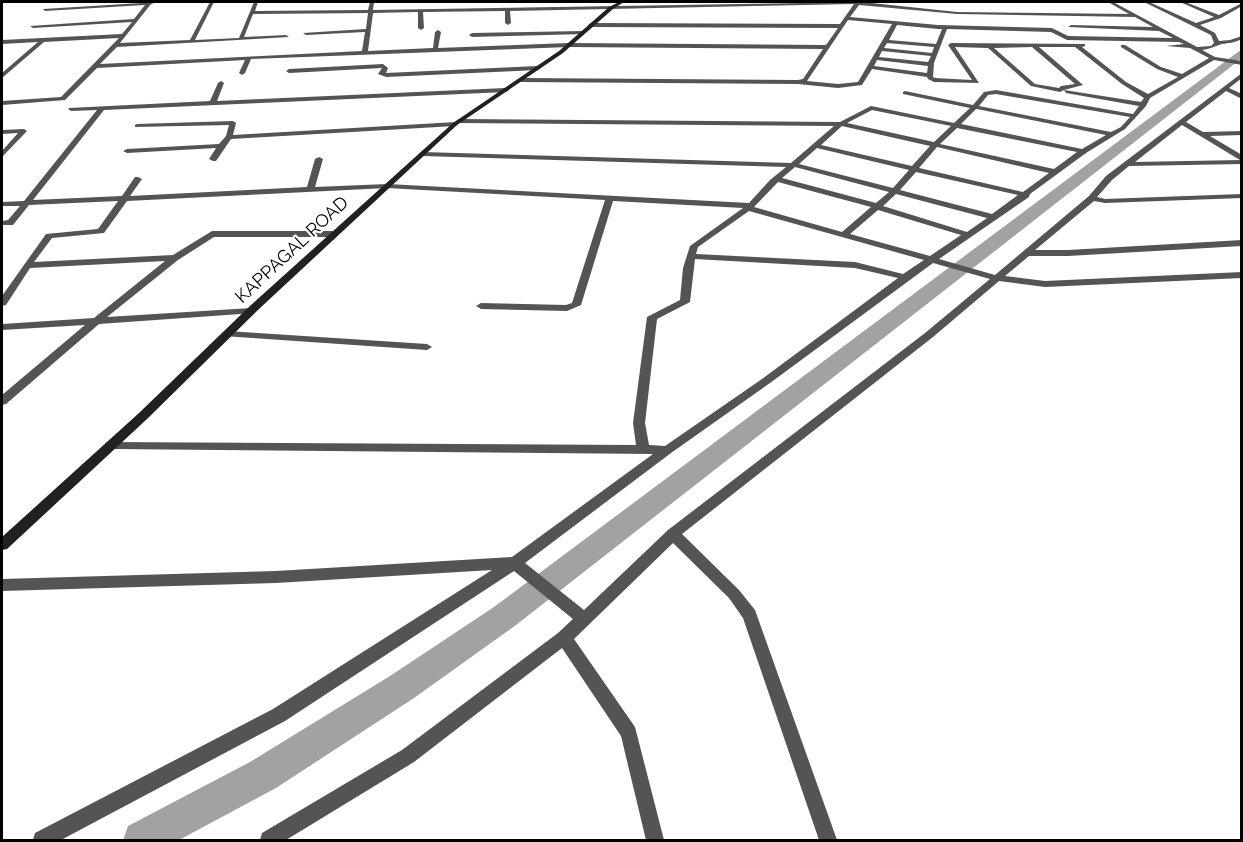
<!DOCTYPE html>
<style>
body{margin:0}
#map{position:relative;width:1243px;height:842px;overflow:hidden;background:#fff;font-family:Raleway,sans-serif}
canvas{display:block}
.frame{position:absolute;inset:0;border:3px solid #000;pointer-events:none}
</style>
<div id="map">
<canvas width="1243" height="842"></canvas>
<div class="frame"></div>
</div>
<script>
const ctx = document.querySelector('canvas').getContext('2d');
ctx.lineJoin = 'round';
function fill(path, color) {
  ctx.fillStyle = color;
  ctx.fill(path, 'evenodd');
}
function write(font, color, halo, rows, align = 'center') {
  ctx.font = font + ' Raleway,sans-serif';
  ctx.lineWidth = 4.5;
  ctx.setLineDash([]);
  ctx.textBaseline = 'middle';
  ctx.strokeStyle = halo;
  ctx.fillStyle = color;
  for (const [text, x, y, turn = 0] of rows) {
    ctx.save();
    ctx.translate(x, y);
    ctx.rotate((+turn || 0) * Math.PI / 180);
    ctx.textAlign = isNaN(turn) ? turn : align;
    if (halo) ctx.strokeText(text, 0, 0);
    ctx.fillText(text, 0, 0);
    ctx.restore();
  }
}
fill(new Path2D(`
 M1242 49V58L516 625 414 698 276 788 179 840H123L128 826 250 762 390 676 494 607Z`), '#a2a2a2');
fill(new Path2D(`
 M157 2 151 4 120 43 190 40 210 2H214L195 40 239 38 254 2H258L255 11 368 10 370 2H374L373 10 862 2 957 12 1129 14 1108 2H1113L1197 47 1211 46 1214 43 1211 35 1144 2H1149L1196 23 1214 17 1180 2H1185L1219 15 1242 3V6L1221 18 1200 25 1215 33 1219 41 1230 40 1242 36V39C1234 43 1229 43 1222 44 1215 46 1210 49 1202 50L1215 57 1242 61V65L1214 60 1150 98 1146 106 1125 129 1086 153 1030 194 1029 197 939 259 995 275 1089 196 1106 176 1242 73V78L1229 88 1242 94V99L1226 91 1186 122 1203 132 1242 131V135L1210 136 1242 155V164L1129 166 1112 180 1097 197 1105 199 1242 194V198L1105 203 1094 201 1035 250H1068L1242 240V246L1068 256H1029L1005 276 1045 281 1242 272V278L1045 287 999 281 933 337 682 534 739 590 755 610 837 840H819L743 618 729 598 673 543 574 639 635 727 664 840H646L621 736 562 648 414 762 286 840H260L262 833 402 750 558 633 573 619 514 571 285 721 61 840H33L35 833 273 709 492 570 276 583 2 591V579L276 571 512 557 653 454 111 449 107 448 105 445 107 442 636 445 633 423 647 317 680 300 683 268 690 246 743 208 613 201 581 305 567 311 481 309 476 306 481 303 566 305 572 303 605 200 387 188 127 201 104 233 52 238 34 262 173 255 212 231H333L337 234 333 237H214L178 260 107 317 251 308 255 309V313L99 324 6 404 2 405V395L85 325 2 330V324L94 318 165 261 30 268 6 305 2 306V296L46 234 98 229 118 201 29 205 13 225H2V221L8 220 20 206H2V202L24 201 97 110 71 111 68 109 69 108 210 101 218 83 221 81 224 83 217 101 506 88 509 90 506 92 104 110 33 200 122 196 135 177H138L142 179 130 196 307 187 315 159 319 157 323 159 315 187 387 184 749 203 770 180 786 167 423 156 419 154 423 152 791 163 834 126 458 123 457 125 455 126 231 139 216 161H213L209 159 216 148 127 153 123 151 127 149 219 144 226 136 229 125 135 127V125L137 124 233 121 236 123 233 135 456 122 457 120 459 119 840 122 871 106 954 123 970 108 903 94V92L905 91 973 105 984 92 996 90 1133 114 1139 106 1066 93 1064 90 1060 92 1031 86 988 48 955 47 979 83 934 82 928 79 927 77 872 69 862 85 838 88 798 84 521 82 518 80 521 78 798 80 803 79 823 49 569 47 251 59 245 73 242 75 239 73 245 60 97 68 65 100 2 105V101L61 97 119 38 44 42 2 78V73L38 42 2 44V40L122 34 132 22 33 28 30 26 134 19 145 5 45 11 43 9ZM854 4 840 24 591 23 588 25 591 27 838 28 826 45 569 43 438 48 441 32 438 30 435 32 433 48 368 51 373 13 418 12V28L421 30 424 28 423 12 505 11V23L508 25 511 23 510 11ZM859 5 957 14 1135 17 1153 27 1071 25 1068 27 1159 31 1173 38 1068 36 1052 28 938 25 850 17ZM368 13 366 29 303 33 306 35 365 32 362 51 100 64 117 47 289 37 286 35 244 37 253 14ZM848 20 892 24 858 82 838 84 807 81ZM897 25 938 29H942L936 44 889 40ZM947 29 1051 32 1067 40 1179 42 1184 44 1166 46 1190 48 1209 58 1182 74 1161 67 1125 45H1121V47L1157 69 1178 77 1148 94 1126 82 1082 47 1085 46V44L951 43 948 45 972 80 935 78 933 77 934 63ZM887 43 934 47 932 53 884 48ZM1032 47 1075 84 1061 86 1059 88 1035 84 994 48ZM1039 47H1075L1122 84 1144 98 1141 102 1064 90 1083 85ZM882 51 931 56 928 62 879 57ZM877 60 928 66 927 73 874 66ZM996 94 1130 117 1121 127 1111 132 979 106 988 95ZM976 109H977L1106 135 1082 149 961 124ZM872 110 951 126 934 142 847 123ZM1182 125 1240 160 1135 162ZM842 126 930 146 912 166 821 145ZM957 128 1077 152 1054 169 940 144ZM937 147 1049 173 1023 192 919 168ZM817 148 909 170 893 188 799 164ZM795 167 889 192 876 203 782 178ZM916 172 1018 195 992 214 900 190ZM778 182 871 207 842 232 754 207ZM896 194 987 218 967 232 883 206ZM878 210 961 235 930 256 850 234ZM749 211 924 260 903 274 855 262 696 254 698 247ZM695 259 855 268 898 278 762 379 665 446 649 445 645 423 657 319 690 302ZM933 263 990 279 925 333 668 530 584 610 525 563 671 453 770 383Z
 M582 31 584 34 472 37 469 35 472 33Z
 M383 64 388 68 386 73 538 66 541 68 538 70 386 77 378 74 382 68 289 73 286 71 289 69Z
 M2 130 24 129 27 131 2 157V151L18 133 2 134Z
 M227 331 427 344 432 347 427 350 223 336 222 334 223 332Z`), '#545454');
fill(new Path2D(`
 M619 2H624L613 9 563 53 457 125 259 309 147 419 7 549 2 550V537L139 413 251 305 453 123 559 51 609 7Z`), '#212121');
write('18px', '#000', '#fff', [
 ["KAPPAGAL ROAD",292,250,-43]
]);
</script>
